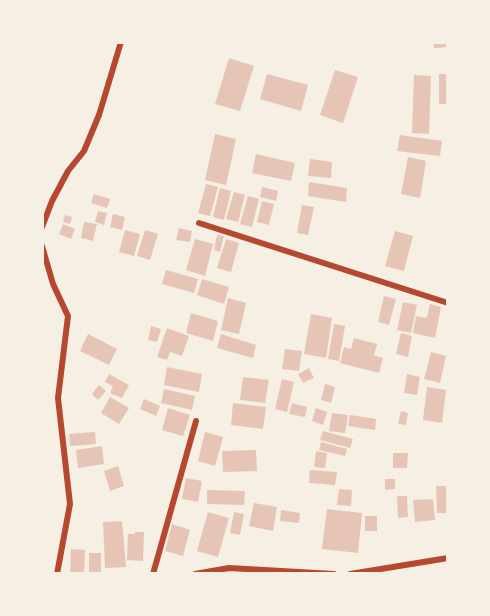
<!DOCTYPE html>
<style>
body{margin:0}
#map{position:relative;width:490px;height:616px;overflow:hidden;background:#f6efe4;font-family:Rubik,sans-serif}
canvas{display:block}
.frame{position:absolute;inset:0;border:44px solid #f6efe4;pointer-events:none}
</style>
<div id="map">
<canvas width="490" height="616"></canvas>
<div class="frame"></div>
</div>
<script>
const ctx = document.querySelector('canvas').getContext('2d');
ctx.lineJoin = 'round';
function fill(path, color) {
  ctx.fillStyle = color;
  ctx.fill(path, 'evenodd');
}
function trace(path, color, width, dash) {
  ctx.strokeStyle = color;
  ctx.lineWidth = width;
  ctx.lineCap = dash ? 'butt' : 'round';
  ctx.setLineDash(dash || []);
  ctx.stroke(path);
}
fill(new Path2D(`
 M434 42H448V47L434 48Z
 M229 58 254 66 240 111 215 104Z
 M335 70 358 77 343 123 320 115Z
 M267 74 308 85 301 111 260 99Z
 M439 74H448V104H439Z
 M414 75 431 76 429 134 412 133Z
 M215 134 236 139 226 185 205 180Z
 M400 135 442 141 440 156 397 151Z
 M256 154 295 163 291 181 252 173Z
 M408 157 426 161 420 198 401 194Z
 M310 159 332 162 331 178 308 176Z
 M309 182 347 188 346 202 308 196Z
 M206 184 218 187 210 216 198 213Z
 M262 187 278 191 276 201 260 197Z
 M220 188 231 191 224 220 213 217Z
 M234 192 245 195 238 222 226 219Z
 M94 194 110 199 107 208 91 203Z
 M248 196 259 199 252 227 240 224Z
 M262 201 274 204 269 225 257 222Z
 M302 205 314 207 308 235 297 233Z
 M98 211 107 213 104 225 95 222Z
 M113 214 125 217 122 230 110 227Z
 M65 215 72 217 70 224 63 222Z
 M84 222 97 224 93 241 81 238Z
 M63 224 75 229 71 239 59 234Z
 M179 228 192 231 190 242 176 240Z
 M125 230 140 234 134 256 119 252Z
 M145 230 158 234 150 260 137 256Z
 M395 231 413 236 404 271 385 266Z
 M217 235 224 236 220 252 214 250Z
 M195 239 213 244 205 276 186 270Z
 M226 239 239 243 231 272 217 268Z
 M166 270 198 279 194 293 162 284Z
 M202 279 229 287 224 304 197 295Z
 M384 296 396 299 389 325 378 322Z
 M228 298 246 303 239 334 221 330Z
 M403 302 417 305 411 333 397 330Z
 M430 304 441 307 435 338 413 333 416 316 427 318Z
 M191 313 218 321 213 341 186 333Z
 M311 314 332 318 326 358 304 354Z
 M334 324 345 326 339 361 328 359Z
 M151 326 161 329 157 342 148 340Z
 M167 328 189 336 182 356 170 352 167 360 157 357Z
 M401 333 412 336 408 357 396 354Z
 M88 334 117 349 109 365 80 351Z
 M221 334 256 345 253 358 217 348Z
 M354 338 377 344 374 355 383 358 379 373 340 363 344 347 351 349Z
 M285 349 302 351 299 371 282 369Z
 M431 352 446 356 440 383 424 379Z
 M167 367 202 374 199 392 164 385Z
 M309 368 314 378 303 383 298 374Z
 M109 374 129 385 122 398 110 393 113 386 105 382Z
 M407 374 420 377 417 395 404 393Z
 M243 377 269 380 265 403 240 400Z
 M282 379 294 382 287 412 275 409Z
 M325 384 335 387 331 403 321 400Z
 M99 385 106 391 98 400 92 394Z
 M427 387 446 390 442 423 423 420Z
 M164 389 195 396 192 410 161 403Z
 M110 397 129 408 119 424 101 413Z
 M144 399 160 406 156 416 140 409Z
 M233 403 266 407 263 429 231 425Z
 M292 403 307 407 305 417 289 414Z
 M168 408 190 415 183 436 162 430Z
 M316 408 327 412 323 425 312 421Z
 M401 411 408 413 406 425 398 424Z
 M332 413 348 415 345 433 329 431Z
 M350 415 376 419 375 430 348 426Z
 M323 431 353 439 350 448 320 440Z
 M95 432 96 444 70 446 69 434Z
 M205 432 223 437 215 466 198 461Z
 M321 442 347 449 345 456 319 450Z
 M102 446 104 464 78 468 76 450Z
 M256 450 257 471 223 472 222 451Z
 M316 451 327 453 325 468 314 467Z
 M393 453H408L407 468H393Z
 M118 466 124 486 110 491 104 471Z
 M310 470 337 472 335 485 309 483Z
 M186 478 202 481 198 502 182 499Z
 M385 479H395V489L385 490Z
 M436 486H448V513H437Z
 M339 489 352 490 351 506 337 505Z
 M207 490 245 491 244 505 207 504Z
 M397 496H407L408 517 398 518Z
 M433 499 435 520 415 522 413 500Z
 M254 503 277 507 273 531 249 526Z
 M327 509 362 513 358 553 322 549Z
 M281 510 300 513 299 523 280 521Z
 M208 512 229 518 218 557 197 551Z
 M234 512 244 514 240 535 230 533Z
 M365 516H377V531H365Z
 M122 521 126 567 105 568 103 522Z
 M172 524 190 530 183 556 165 551Z
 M135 532H144L143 561 127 560 128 534H135Z
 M71 549 85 550 84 574H70Z
 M89 553H101V574H89Z`), '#e6c5b7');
trace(new Path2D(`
 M199 223 448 303
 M42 227 52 201 68 171 84 151 99 115 121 42
 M42 246 53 284 68 316 58 398 70 504 57 574
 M153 574 196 421
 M195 574 229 568 334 574
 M350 574 448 558`), '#b5482f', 6);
</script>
